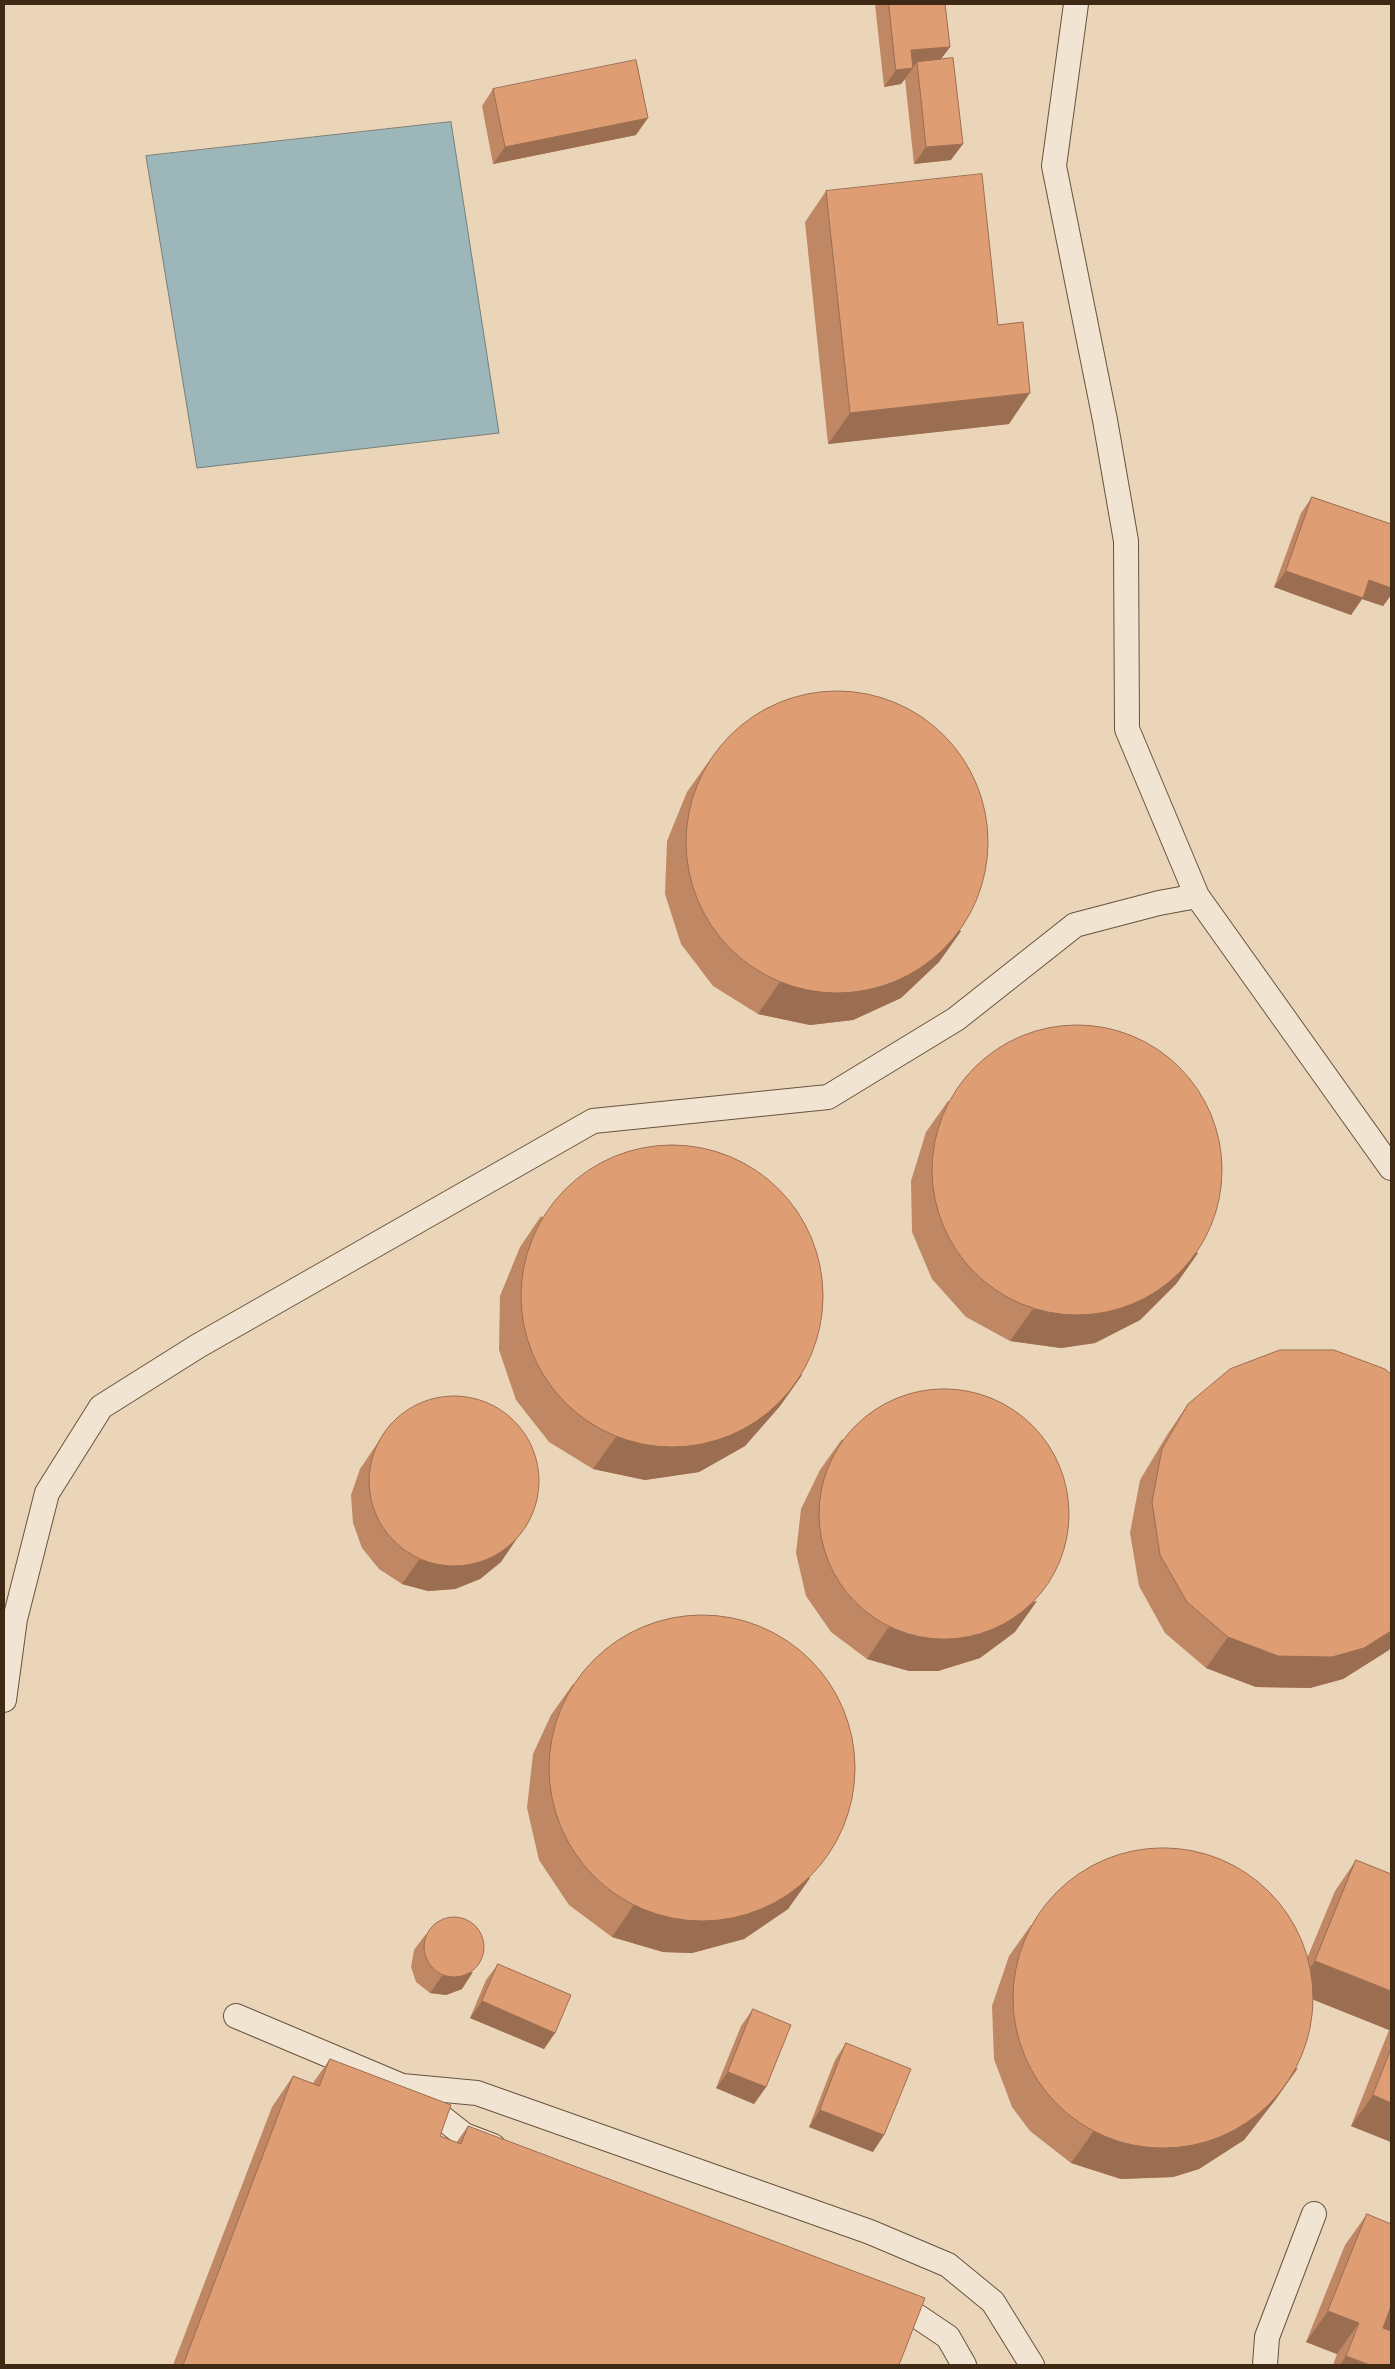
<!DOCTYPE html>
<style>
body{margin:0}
#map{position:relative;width:1395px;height:2369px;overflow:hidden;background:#ead5b9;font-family:"IM FELL Double Pica",serif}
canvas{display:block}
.frame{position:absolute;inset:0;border:5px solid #3d2914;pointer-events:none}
</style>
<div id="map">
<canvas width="1395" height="2369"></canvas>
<div class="frame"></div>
</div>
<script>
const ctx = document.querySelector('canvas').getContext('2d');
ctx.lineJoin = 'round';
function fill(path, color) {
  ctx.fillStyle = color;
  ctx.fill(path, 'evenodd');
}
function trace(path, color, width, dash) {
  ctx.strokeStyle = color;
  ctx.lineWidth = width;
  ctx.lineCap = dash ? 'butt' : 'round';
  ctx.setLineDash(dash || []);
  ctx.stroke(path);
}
const water = new Path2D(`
 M451 122 499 433 197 468 146 156Z`);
fill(water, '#9db6ba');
trace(water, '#777e78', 1);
const service = new Path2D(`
 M1076 4 1054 166 1105 420 1126 541 1127 729 1197 896 1391 1168
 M4 1700 15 1619 47 1493 101 1407 198 1346 593 1121 828 1097 956 1019 1075 925 1159 903 1197 896
 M236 2016 402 2086 464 2135 493 2146
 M402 2086 477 2093 870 2232 948 2265 993 2302 1032 2365
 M889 2302 905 2308 948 2337 964 2365
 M1265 2365 1267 2337 1314 2214`);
trace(service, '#68543d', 26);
trace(service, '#f1e4d2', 24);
fill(new Path2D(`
 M875 4H945L950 47 941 59 951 160 914 164 905 79 901 84 884 87Z
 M493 89 636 135 493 164 482 106Z
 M826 191 1009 424 828 444 805 222Z
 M1312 497 1391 524V595L1383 606 1362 599 1351 615 1274 587 1301 513Z
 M709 761 961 931 939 962 901 998 853 1020 810 1025 758 1014 713 986 681 944 665 894 667 841 687 792Z
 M948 1101 1198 1253 1176 1284 1140 1320 1095 1343 1061 1348 1010 1341 966 1317 932 1279 912 1232 911 1181 926 1132Z
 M541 1216 802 1375 780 1406 745 1446 699 1472 645 1480 593 1469 549 1442 516 1400 499 1350 500 1296 520 1247Z
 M1188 1404 1389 1650 1343 1679 1310 1688 1256 1687 1206 1668 1165 1633 1139 1586 1130 1533 1140 1480 1167 1435Z
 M391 1423 501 1562 480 1579 455 1589 428 1591 402 1584 379 1569 362 1548 353 1523 351 1495 360 1469Z
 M842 1439 1015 1632 980 1658 938 1671H909L867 1659 831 1632 806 1596 796 1553 801 1509 820 1470Z
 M573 1684 810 1878 788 1909 744 1939 692 1953 663 1952 612 1937 569 1905 539 1860 527 1808 533 1754 551 1715Z
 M1356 1860 1391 1874V2142L1351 2126 1389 2030 1312 1999 1276 2099 1244 2140 1199 2169 1173 2177 1121 2179 1071 2163 1030 2131 1012 2107 994 2059 992 2006 1009 1956 1031 1925 1308 1956 1335 1891Z
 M426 1934 462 1989 446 1995 430 1993 416 1982 411 1967 414 1950Z
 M498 1964 555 2033 544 2049 470 2018 486 1980Z
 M753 2009 766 2087 754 2104 716 2088 741 2026Z
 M846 2043 873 2152 809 2127 835 2060Z
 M330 2059 440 2136 456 2143 468 2126 899 2365H173L272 2107 293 2076 313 2083Z
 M1367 2214 1391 2365H1333L1337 2354 1306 2342 1345 2245Z`), '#c08764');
fill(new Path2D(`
 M950 47 938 63 917 62 914 66 900 67 911 50Z
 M913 68 901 84 884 87 896 70Z
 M648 118 636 135 493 164 505 147Z
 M963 144 951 160 914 164 926 147Z
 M1030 393 1009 424 828 444 850 413Z
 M1286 571 1369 580 1391 588V595L1383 606 1362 599 1351 615 1274 587Z
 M961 931 939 962 901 998 853 1020 810 1025 758 1014 779 983Z
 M1198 1253 1176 1284 1140 1320 1095 1343 1061 1348 1010 1341 1032 1310Z
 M802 1375 780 1406 745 1446 699 1472 645 1480 593 1469 615 1438Z
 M518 1537 501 1562 480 1579 455 1589 428 1591 402 1584 419 1560Z
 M1037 1601 1015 1632 980 1658 938 1671H909L867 1659 888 1628Z
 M1391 1631V1647L1389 1650 1343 1679 1310 1688 1256 1687 1206 1668 1228 1637Z
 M810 1878 788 1909 744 1939 692 1953 663 1952 612 1937 633 1906Z
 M1315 1961 1391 1991V2028L1389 2030 1294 1992Z
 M473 1972 462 1989 446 1995 430 1993 442 1976Z
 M482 2001 555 2033 544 2049 470 2018Z
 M1298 2068 1276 2099 1244 2140 1199 2169 1173 2177 1121 2179 1071 2163 1093 2132Z
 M728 2072 766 2087 754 2104 716 2088Z
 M1373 2095 1391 2103V2142L1351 2126Z
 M820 2110 884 2135 873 2152 809 2127Z
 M1391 2306V2345L1370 2336Z
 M1328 2311 1359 2323 1337 2354 1306 2342Z
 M1346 2356 1370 2365H1340Z`), '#9c6e51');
const building = new Path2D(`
 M889 4H945L950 47 911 50 913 68 896 70Z
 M953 58 963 144 926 147 917 62Z
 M636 60 648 118 505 147 493 89Z
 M982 174 998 325 1023 322 1030 393 850 413 826 191Z
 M1312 497 1391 524V588L1369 580 1363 598 1286 571Z
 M686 842a151 151 0 1 1 302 0a151 151 0 1 1-302 0Z
 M932 1170a145 145 0 1 1 290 0a145 145 0 1 1-290 0Z
 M521 1296a151 151 0 1 1 302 0a151 151 0 1 1-302 0Z
 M1280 1350H1334L1385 1369 1391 1374V1631L1364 1648 1332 1657 1278 1656 1228 1637 1187 1602 1160 1555 1152 1502 1162 1449 1188 1404 1230 1369Z
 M819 1514a125 125 0 1 1 250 0a125 125 0 1 1-250 0Z
 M369 1481a85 85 0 1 1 170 0a85 85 0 1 1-170 0Z
 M549 1768a153 153 0 1 1 306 0a153 153 0 1 1-306 0Z
 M1013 1998a150 150 0 1 1 300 0a150 150 0 1 1-300 0Z
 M1356 1860 1391 1874V1991L1315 1961Z
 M424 1947a30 30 0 1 1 60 0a30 30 0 1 1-60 0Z
 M498 1964 571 1995 555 2033 482 2001Z
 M753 2009 791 2025 766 2087 728 2072Z
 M846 2043 911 2069 884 2135 820 2110Z
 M1391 2049V2103L1373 2095Z
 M330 2059 451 2105 440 2136 461 2144 468 2126 925 2298 899 2365H183L293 2076 319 2086Z
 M1367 2214 1391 2224V2306L1383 2328 1391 2331V2365H1370L1346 2356 1359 2323 1328 2311Z`);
fill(building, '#df9d74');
trace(building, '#9c6e51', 1);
</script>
